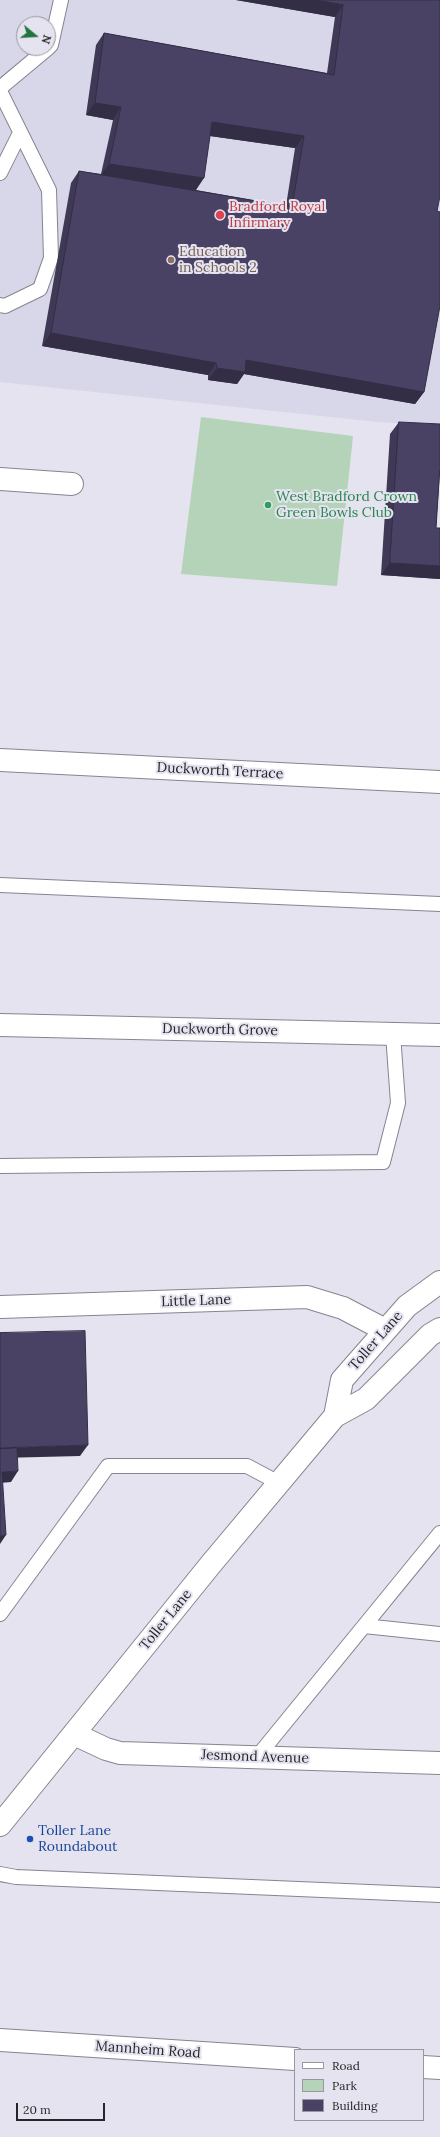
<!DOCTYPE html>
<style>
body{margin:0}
#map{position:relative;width:440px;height:2137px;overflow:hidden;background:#e4e3ef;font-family:Lora,serif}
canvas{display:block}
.legend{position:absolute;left:294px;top:2049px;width:130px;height:72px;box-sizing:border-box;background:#e4e3ef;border:1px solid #9897a0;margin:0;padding:5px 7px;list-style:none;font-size:12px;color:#26262a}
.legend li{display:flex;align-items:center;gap:8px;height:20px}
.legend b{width:20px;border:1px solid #9897a0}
.north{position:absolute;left:16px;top:16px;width:40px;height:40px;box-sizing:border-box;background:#e4e3ef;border:1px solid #9897a0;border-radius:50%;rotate:108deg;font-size:11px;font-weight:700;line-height:16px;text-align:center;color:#26262a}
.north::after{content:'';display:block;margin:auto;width:14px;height:18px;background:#237242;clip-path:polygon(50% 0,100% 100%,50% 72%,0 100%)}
.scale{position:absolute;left:16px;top:2103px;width:89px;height:18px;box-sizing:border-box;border:2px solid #26262a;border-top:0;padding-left:5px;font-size:12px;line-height:14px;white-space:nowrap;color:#26262a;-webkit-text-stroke:3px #e4e3ef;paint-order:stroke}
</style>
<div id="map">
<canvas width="440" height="2137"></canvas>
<ul class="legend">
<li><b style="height:5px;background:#fff"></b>Road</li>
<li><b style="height:11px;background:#b4d3b9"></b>Park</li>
<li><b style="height:11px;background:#494264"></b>Building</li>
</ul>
<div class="north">N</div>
<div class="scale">20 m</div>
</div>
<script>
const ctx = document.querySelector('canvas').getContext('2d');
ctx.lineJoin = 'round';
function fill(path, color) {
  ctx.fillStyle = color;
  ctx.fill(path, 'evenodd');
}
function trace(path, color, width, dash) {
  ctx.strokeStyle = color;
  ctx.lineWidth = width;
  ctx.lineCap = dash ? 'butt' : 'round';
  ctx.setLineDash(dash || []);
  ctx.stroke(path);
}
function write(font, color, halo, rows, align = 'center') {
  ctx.font = font + ' Lora,serif';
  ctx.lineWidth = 4;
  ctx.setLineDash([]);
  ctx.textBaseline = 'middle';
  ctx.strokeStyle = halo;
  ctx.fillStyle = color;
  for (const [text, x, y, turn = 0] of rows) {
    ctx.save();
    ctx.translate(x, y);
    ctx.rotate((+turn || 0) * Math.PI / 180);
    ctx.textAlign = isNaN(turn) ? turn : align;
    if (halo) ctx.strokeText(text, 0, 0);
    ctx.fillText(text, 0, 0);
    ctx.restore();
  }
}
fill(new Path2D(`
 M0 0H440V426L378 422 0 382ZM24 24H48V48H24Z`), '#d8d6e9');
fill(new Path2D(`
 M201 417 353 436 337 586 181 574Z`), '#b4d3b9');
const service = new Path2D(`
 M48 48 51 45 61 0
 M0 88 48 48
 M0 91 49 190 51 258 40 289 5 306 0 305
 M0 173 20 133
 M0 885 440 904
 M0 1166 383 1162 398 1103 393 1034
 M0 1614 108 1466H247L279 1483
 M364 1626 440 1634
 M257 1757 440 1533
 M0 1874 16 1877 440 1895`);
const minor = new Path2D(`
 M0 479 72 484
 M0 760 440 782
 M0 1025 440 1035
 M0 1307 307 1297 343 1308 385 1330
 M74 1734 106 1749 120 1753 440 1763
 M0 2040 295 2059
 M423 2067 440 2068`);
const secondary = new Path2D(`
 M335 1416 342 1380 407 1306 440 1282
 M0 1825 211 1564 335 1416 366 1399 430 1335 440 1329`);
trace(service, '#85858f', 16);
trace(minor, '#85858f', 24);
trace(secondary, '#85858f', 24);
trace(service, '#fff', 14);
trace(minor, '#fff', 22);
trace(secondary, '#fff', 22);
fill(new Path2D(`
 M236 0H440L437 211 424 392 415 404 244 374 237 384 208 380V375L42 346 71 183 79 171 101 174 113 120 86 115 96 45 104 33 327 73 335 17ZM210 136 295 148 286 206 196 190Z
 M399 422 440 471 436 528H440V579L381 575 390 434Z`), '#3f3956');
fill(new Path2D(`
 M236 0H315L343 5 335 17Z
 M95 103 121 107 113 120 86 115Z
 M212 122 304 136 295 148 203 135Z
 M109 164 204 178 196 190 100 176Z
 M51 333 216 363 208 375 42 346Z
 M246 360 424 392 415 404 244 374 237 384 208 380 217 368Z
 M390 563 440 566V579L381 575Z
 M88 1445 80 1456 0 1458V1448Z
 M18 1471 11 1482 0 1483 2 1472Z
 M6 1535 0 1544V1536Z`), '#332e46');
const building = new Path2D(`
 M315 0H440V196L437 211 440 212V306L424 392 246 360 245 372 217 368 216 363 51 333 79 171 292 207 304 136 212 122 204 178 109 164 121 107 95 103 104 33 334 75 343 5Z
 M399 422 440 424V465L436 528H440V566L390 563Z
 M85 1331 88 1445 0 1448V1333Z
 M17 1448 18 1471 2 1472 6 1535 0 1536V1449Z`);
fill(building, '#494264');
trace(building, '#332e46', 1);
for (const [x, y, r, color] of [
 [220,215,5,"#e0444e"],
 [171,260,4,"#8d6e63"],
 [268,505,4,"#2e9e5b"],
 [30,1839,4,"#1a4fb4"]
]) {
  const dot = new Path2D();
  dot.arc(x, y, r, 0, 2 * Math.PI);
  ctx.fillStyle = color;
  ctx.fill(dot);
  trace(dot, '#e4e3ef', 1.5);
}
write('14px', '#be3a42', '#e4e3ef', [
 ["Bradford Royal",229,207],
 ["Infirmary",229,223]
], 'left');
write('14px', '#785e54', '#e4e3ef', [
 ["Education",179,252],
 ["in Schools 2",179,268]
], 'left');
write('14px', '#27864d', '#e4e3ef', [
 ["West Bradford Crown",276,497],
 ["Green Bowls Club",276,513]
], 'left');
write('14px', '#26262a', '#e4e3ef', [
 ["Duckworth Terrace",220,771,3],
 ["Duckworth Grove",220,1030,1],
 ["Little Lane",196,1301,-2],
 ["Toller Lane",376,1341,-49],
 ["Toller Lane",166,1620,-51],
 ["Jesmond Avenue",255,1757,2],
 ["Mannheim Road",148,2050,4]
]);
write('14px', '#164399', '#e4e3ef', [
 ["Toller Lane",38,1831],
 ["Roundabout",38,1847]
], 'left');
</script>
